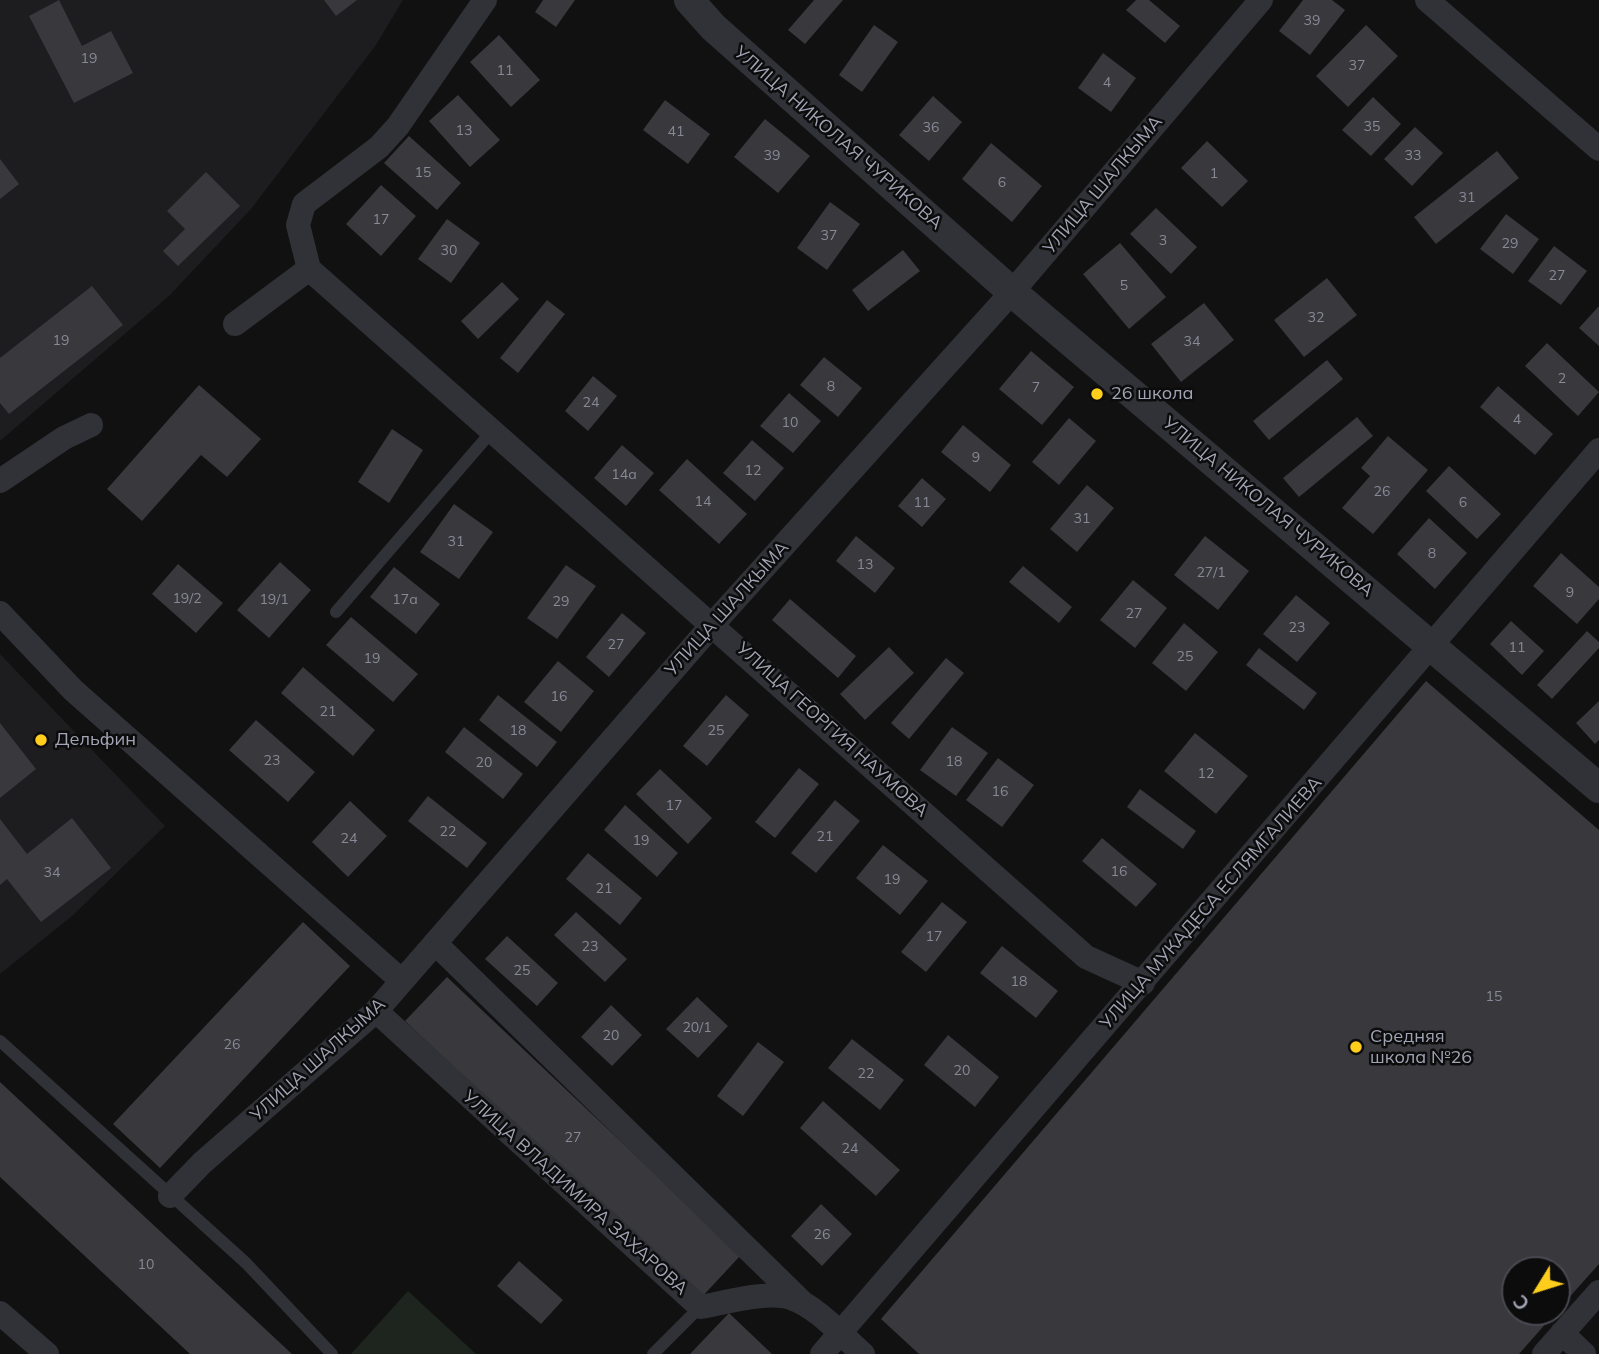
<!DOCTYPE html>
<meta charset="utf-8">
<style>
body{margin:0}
#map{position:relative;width:1599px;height:1354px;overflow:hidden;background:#111112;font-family:Mulish,sans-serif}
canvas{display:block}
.north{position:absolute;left:1501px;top:1256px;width:70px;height:70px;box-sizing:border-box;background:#0c0c0d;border:2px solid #484950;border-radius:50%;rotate:232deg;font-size:19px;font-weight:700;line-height:28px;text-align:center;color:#a1a4b4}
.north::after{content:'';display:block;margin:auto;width:24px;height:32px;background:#ffce1c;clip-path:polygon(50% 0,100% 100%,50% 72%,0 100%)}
</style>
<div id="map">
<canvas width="1599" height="1354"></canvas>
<div class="north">С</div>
</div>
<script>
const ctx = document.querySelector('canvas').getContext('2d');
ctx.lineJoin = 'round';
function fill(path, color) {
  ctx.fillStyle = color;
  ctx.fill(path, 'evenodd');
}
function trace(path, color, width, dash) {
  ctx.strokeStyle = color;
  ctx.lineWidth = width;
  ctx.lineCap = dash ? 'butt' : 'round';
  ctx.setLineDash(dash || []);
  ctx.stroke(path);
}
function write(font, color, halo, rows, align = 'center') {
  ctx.font = font + ' Mulish,sans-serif';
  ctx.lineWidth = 5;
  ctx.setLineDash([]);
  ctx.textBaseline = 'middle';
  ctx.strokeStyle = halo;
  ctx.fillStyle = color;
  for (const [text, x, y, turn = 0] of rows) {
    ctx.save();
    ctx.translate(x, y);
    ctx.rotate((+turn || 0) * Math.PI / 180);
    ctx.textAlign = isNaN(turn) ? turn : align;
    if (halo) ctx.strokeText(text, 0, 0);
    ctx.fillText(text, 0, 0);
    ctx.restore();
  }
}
fill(new Path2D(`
 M0 0H403L376 45 251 209 169 296 0 441Z
 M0 654 165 826 72 916 0 974Z`), '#1d1d1f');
fill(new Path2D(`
 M408 1291 476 1354H351Z`), '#1d251e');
fill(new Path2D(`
 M59 0 82 46 111 31 133 73 74 103 29 16Z
 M324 0H357L336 16Z
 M543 0H575L556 27 535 12Z
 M814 0H843L805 44 788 30Z
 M1136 0H1149L1180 26 1165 43 1126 10Z
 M1303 0H1332L1345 10 1310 55 1279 31Z
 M874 25 898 42 862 92 839 75Z
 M1366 25 1398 56 1348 107 1316 76Z
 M499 35 540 80 511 107 470 62Z
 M1103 53 1136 78 1111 112 1078 88Z
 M458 95 500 140 470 167 429 121Z
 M933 96 962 122 929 161 899 135Z
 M1373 97 1401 124 1371 156 1342 130Z
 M665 100 710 134 688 164 643 130Z
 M765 119 810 156 778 193 734 157Z
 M1415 127 1443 153 1412 186 1384 159Z
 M409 136 461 183 437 210 384 163Z
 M1207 141 1248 181 1222 207 1181 168Z
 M991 143 1042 186 1012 222 962 179Z
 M1497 151 1519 178 1436 244 1414 217Z
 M0 159 19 184 0 199Z
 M206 172 240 206 178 266 163 251 185 229 167 211Z
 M381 185 416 216 381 256 346 224Z
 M830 202 860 224 827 270 797 248Z
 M1156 208 1197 247 1171 274 1130 234Z
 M1506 214 1539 239 1513 274 1480 249Z
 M447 219 480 243 451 283 418 259Z
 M1120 243 1166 297 1129 329 1083 274Z
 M1554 246 1587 271 1561 305 1528 281Z
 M903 250 920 271 868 311 852 290Z
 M1327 278 1357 315 1304 357 1274 320Z
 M502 282 519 299 478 339 461 321Z
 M92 286 123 325 9 414 0 403V358Z
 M547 300 565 314 518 373 500 358Z
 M1204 303 1234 340 1181 382 1151 344Z
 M1599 306V346L1579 328Z
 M1547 343 1599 392 1578 416 1525 366Z
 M1031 351 1074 387 1042 425 999 389Z
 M824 357 862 388 838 417 800 385Z
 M1327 360 1343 379 1269 440 1253 421Z
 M593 376 617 396 588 431 565 411Z
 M199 385 261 439 227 477 201 455 142 521 107 489Z
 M1498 386 1553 434 1535 455 1480 407Z
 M789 393 821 421 793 453 760 426Z
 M1357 417 1373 436 1299 497 1283 478Z
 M1069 418 1096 441 1059 485 1032 462Z
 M963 425 1011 465 990 492 941 452Z
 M392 429 423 450 389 503 358 482Z
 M1388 436 1428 470 1373 534 1342 508 1370 476 1361 468Z
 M752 440 784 468 755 501 723 473Z
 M622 445 654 473 626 506 594 478Z
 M687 459 747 514 719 544 659 490Z
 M1449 466 1501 514 1477 539 1426 491Z
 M922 478 946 499 922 527 898 506Z
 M1087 485 1114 508 1077 552 1050 529Z
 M454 504 493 532 459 579 420 552Z
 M1429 518 1467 553 1435 589 1397 554Z
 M856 536 895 568 875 593 836 561Z
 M1205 536 1249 571 1218 610 1174 575Z
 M1561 553 1599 587V599L1577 624 1533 586Z
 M280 562 311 590 269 638 237 610Z
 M178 564 223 603 196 633 152 594Z
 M566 565 596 586 557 639 527 618Z
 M1023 566 1072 607 1059 623 1009 582Z
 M394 567 440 604 416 634 370 597Z
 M1133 580 1167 608 1135 648 1100 620Z
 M1296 595 1330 623 1297 662 1263 634Z
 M790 599 856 656 838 678 772 620Z
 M622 613 646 633 609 677 586 657Z
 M351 617 418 674 393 702 326 645Z
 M1511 621 1544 651 1522 675 1490 644Z
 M1184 623 1218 652 1186 691 1152 663Z
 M1587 631 1599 642V648L1552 699 1537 685Z
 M889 647 914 673 865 720 840 694Z
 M1259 648 1317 693 1304 710 1246 665Z
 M946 658 964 673 909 739 891 723Z
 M558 661 594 691 561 732 524 702Z
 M303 667 375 730 353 756 281 693Z
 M1426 681 1599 830V1264L1557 1311V1270H1515V1312H1556L1519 1354H919L881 1319Z
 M498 695 557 742 537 767 479 720Z
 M726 695 749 715 707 766 683 746Z
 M1599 701V740L1595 744 1576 723Z
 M256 720 315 772 288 802 229 750Z
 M0 723 36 769 0 798Z
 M464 727 523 774 503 799 445 752Z
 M952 727 988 753 956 796 920 770Z
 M1195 733 1248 776 1216 814 1164 771Z
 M998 758 1034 785 1002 827 966 800Z
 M799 768 819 784 775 838 755 822Z
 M660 769 712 818 688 844 636 794Z
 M1140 789 1196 831 1183 849 1127 807Z
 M428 796 487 843 467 868 408 821Z
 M835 800 860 821 816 873 791 853Z
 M350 801 387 836 348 877 312 842Z
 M625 805 678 853 657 877 604 830Z
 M72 818 111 868 41 922 7 879 0 885V819L27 854Z
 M1102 838 1157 884 1136 907 1082 861Z
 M883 845 928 881 900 915 856 878Z
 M588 853 642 898 620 925 566 879Z
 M942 902 967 922 926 972 901 952Z
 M576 912 627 959 605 982 554 935Z
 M303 922 350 966 160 1168 113 1124Z
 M507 936 558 983 537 1006 485 959Z
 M1002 946 1058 991 1036 1018 980 973Z
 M447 977 741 1255 700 1299 405 1021Z
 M697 997 728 1026 698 1058 666 1029Z
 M611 1005 642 1035 612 1066 581 1037Z
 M948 1035 999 1077 975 1107 924 1065Z
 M852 1039 904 1080 880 1110 828 1068Z
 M758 1042 784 1062 743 1116 717 1096Z
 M0 1082 292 1354H190L0 1177Z
 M823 1101 900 1170 876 1196 800 1128Z
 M821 1204 852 1234 822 1266 791 1236Z
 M519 1261 563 1300 541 1324 497 1286Z
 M729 1313 772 1354H690Z`), '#38383d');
trace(new Path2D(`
 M336 612 493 430
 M0 1041 246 1263 332 1354
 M653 1354 700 1307`), '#313238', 12);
trace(new Path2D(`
 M1427 0 1599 149
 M309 269 1086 957 1143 983
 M235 324 309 269 298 225 304 204 379 147 398 126 485 0
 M0 481 64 438 91 425
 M0 613 73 690 402 981
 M435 943 801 1301
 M376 1011 700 1307C723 1303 769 1290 791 1298 818 1307 842 1336 863 1354
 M170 1196 202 1163 376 1011 713 624 1012 292 1261 0
 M0 1313 47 1354
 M1562 1333 1584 1354
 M822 1354 1599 450
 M1544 1354 1599 1292`), '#313238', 24);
trace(new Path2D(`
 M689 0 713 27 1012 292 1599 788`), '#313238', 30);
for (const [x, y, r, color] of [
 [1097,394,7,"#ffce1c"],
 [41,740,7,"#ffce1c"],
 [1356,1047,7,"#ffce1c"]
]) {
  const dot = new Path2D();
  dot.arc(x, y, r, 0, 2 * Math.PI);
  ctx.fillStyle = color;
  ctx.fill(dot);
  trace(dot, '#0c0c0d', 2.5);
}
write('14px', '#878996', null, [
 ["39",1312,21],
 ["19",89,59],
 ["37",1357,66],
 ["11",505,71],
 ["4",1107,83],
 ["35",1372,127],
 ["36",931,128],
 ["13",464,131],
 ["41",676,132],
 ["39",772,156],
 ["33",1413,156],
 ["15",423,173],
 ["1",1214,174],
 ["6",1002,183],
 ["31",1467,198],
 ["17",381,220],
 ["37",829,236],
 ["3",1163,241],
 ["29",1510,244],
 ["30",449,251],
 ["27",1557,276],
 ["5",1124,286],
 ["32",1316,318],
 ["19",61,341],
 ["34",1192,342],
 ["2",1562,379],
 ["8",831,387],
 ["7",1036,388],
 ["24",591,403],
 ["4",1517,420],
 ["10",790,423],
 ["9",976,458],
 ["12",753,471],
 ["14а",624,475],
 ["26",1382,492],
 ["14",703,502],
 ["11",922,503],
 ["6",1463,503],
 ["31",1082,519],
 ["31",456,542],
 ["8",1432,554],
 ["13",865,565],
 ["27/1",1211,573],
 ["9",1570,593],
 ["19/2",187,599],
 ["19/1",274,600],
 ["17а",405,600],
 ["29",561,602],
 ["27",1134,614],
 ["23",1297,628],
 ["27",616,645],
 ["11",1517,648],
 ["25",1185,657],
 ["19",372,659],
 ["16",559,697],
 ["21",328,712],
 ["18",518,731],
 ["25",716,731],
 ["23",272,761],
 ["18",954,762],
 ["20",484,763],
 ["12",1206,774],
 ["16",1000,792],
 ["17",674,806],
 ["22",448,832],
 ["21",825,837],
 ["24",349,839],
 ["19",641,841],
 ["16",1119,872],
 ["34",52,873],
 ["19",892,880],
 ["21",604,889],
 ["17",934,937],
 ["23",590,947],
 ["25",522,971],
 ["18",1019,982],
 ["15",1494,997],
 ["20/1",697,1028],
 ["20",611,1036],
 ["26",232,1045],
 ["20",962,1071],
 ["22",866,1074],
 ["27",573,1138],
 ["24",850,1149],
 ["26",822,1235],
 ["10",146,1265]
]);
write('18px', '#a1a4b4', '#0c0c0d', [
 ["УЛИЦА НИКОЛАЯ ЧУРИКОВА",838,138,41],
 ["УЛИЦА ШАЛКЫМА",1103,185,-50],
 ["УЛИЦА НИКОЛАЯ ЧУРИКОВА",1268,507,40],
 ["УЛИЦА ШАЛКЫМА",727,609,-48],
 ["УЛИЦА ГЕОРГИЯ НАУМОВА",832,730,42],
 ["УЛИЦА МУКАДЕСА ЕСЛЯМГАЛИЕВА",1211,903,-49],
 ["УЛИЦА ШАЛКЫМА",318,1060,-42],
 ["УЛИЦА ВЛАДИМИРА ЗАХАРОВА",575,1193,42]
]);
write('18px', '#a1a4b4', '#0c0c0d', [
 ["26 школа",1111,394],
 ["Дельфин",55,740],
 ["Средняя",1370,1037],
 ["школа №26",1370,1058]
], 'left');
</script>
